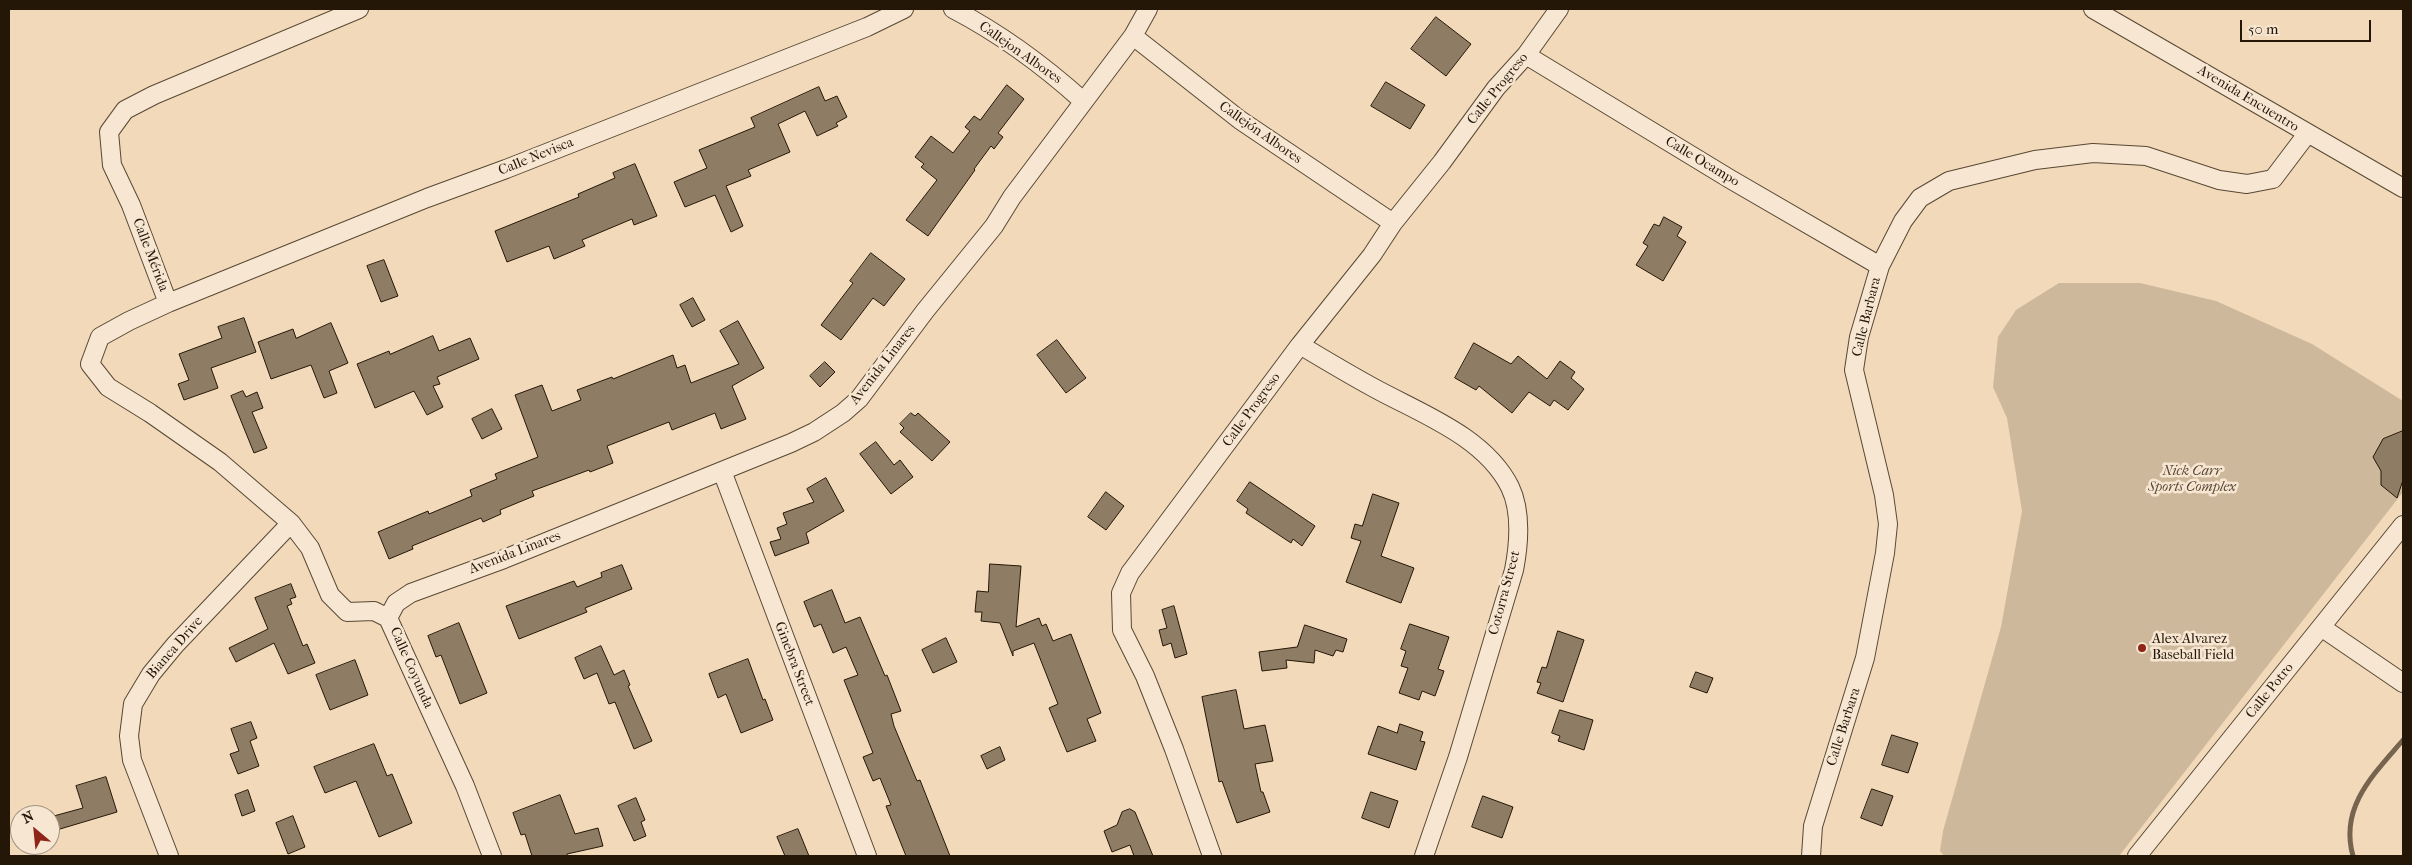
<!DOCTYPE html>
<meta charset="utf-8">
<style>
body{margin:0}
#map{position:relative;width:2412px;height:865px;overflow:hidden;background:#f1d9b9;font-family:"IM FELL French Canon",serif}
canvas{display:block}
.frame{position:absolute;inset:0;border:10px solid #251708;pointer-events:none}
.north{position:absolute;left:10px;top:805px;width:50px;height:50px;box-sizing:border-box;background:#f6e6d2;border:1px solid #a29381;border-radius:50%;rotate:332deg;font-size:14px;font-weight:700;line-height:20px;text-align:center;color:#251708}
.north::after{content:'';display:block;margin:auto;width:18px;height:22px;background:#8f2418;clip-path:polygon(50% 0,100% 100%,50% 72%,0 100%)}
.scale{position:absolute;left:2240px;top:20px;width:131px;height:22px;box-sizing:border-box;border:2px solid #251708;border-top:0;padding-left:6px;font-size:15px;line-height:18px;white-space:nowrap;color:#251708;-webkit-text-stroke:4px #f6e6d2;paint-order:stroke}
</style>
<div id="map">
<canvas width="2412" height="865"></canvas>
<div class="frame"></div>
<div class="north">N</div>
<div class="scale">50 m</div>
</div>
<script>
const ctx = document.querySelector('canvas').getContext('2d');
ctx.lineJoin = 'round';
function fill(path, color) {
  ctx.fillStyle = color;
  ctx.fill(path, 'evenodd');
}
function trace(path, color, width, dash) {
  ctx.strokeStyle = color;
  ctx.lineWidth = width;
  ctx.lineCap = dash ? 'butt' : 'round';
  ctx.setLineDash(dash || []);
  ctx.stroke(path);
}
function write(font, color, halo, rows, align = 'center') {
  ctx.font = font + ' "IM FELL French Canon",serif';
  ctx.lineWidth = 5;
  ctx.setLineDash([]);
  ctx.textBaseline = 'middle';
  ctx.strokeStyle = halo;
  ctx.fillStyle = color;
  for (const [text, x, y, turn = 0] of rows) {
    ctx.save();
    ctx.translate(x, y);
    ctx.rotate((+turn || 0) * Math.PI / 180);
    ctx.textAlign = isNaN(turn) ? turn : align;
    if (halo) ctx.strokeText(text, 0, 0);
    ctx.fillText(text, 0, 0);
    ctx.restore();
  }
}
fill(new Path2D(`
 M2059 283H2140L2216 301 2312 344 2403 401V492L2119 856H1944L1940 851 1943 831 2001 627 2022 511 2007 418 1993 387 1998 337 2016 310Z`), '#ceb89b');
trace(new Path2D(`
 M2353 856C2339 807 2374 774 2403 740`), '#76644e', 5);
const building = new Path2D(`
 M1436 17 1471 44 1446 76 1411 49Z
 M1386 82 1425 105 1410 129 1371 106Z
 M1007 85 1024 99 998 133 1003 137 994 149 991 146 974 169 975 170 928 236 906 220 937 180 921 167 924 164 915 157 931 136 953 153 970 131 965 127 974 116 980 120Z
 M819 87 825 101 837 96 847 117 836 123 838 126 817 136 805 111 778 124 790 152 748 170 751 176 726 186 743 226 731 232 715 195 685 207 674 182 707 168 699 150 755 127 751 118Z
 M635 164 657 216 634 225 632 219 582 240 585 246 554 259 549 246 507 262 495 231 579 197 578 194 615 178 613 173Z
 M1664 217 1682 227 1677 236 1686 242 1663 281 1636 265 1648 246 1643 243 1654 224 1659 226Z
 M871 253 905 279 884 306 873 298 841 340 821 325 853 283 850 281Z
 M384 260 398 296 381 302 367 266Z
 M693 298 705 320 692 327 680 305Z
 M244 318 256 352 211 368 218 388 184 400 178 384 189 380 179 354 222 338 218 327Z
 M738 321 764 368 732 386 746 419 721 429 715 413 672 430 669 422 607 446 613 463 590 472 589 470 532 491 534 496 500 510 501 514 483 522 481 518 412 546 413 549 389 559 378 532 428 511 429 514 472 496 470 490 497 479 495 474 538 457 515 395 542 385 552 411 581 400 577 390 612 377 613 379 673 355 677 368 685 365 691 383 739 364 720 331Z
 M331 323 348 363 329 371 337 393 324 398 311 365 271 379 258 342 293 329 296 338Z
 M433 336 439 351 470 338 479 359 437 377 440 384 433 386 443 407 427 415 414 391 375 408 357 364 389 351 390 354Z
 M1057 340 1086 378 1066 393 1037 355Z
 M1474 343 1511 364 1518 356 1547 379 1560 361 1575 372 1571 378 1584 389 1568 410 1554 400 1550 406 1529 392 1512 413 1479 386 1476 390 1455 378Z
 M825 362 835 372 820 387 810 376Z
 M243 391 246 397 257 392 263 408 252 412 267 448 254 453 231 396Z
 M492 409 502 429 482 439 472 419Z
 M911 413 915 416 918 413 950 442 932 461 900 432 904 428 900 424Z
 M2403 431V480L2397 498 2381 485V471L2373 457 2383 439Z
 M876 442 894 465 900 460 913 477 891 494 860 454Z
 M826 478 844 511 806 533 809 543 775 556 770 542 781 539 777 528 787 524 783 513 814 502 807 489Z
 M1250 482 1315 526 1302 546 1293 539 1291 543 1246 513 1248 509 1237 501Z
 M1106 492 1124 506 1106 530 1088 517Z
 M1373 494 1399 503 1381 556 1414 568 1401 603 1346 582 1361 541 1351 538 1355 524 1362 526Z
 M990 564 1021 566 1016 627 1039 618 1042 626 1046 624 1053 641 1071 634 1101 713 1087 719 1096 741 1067 752 1049 708 1058 704 1034 643 1013 651V656L1000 623 981 621 982 612H975L977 591 988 592Z
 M622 565 632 589 585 608 587 612 519 639 506 606 574 581 577 587 602 577 601 573Z
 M291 584 296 597 290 599 292 604 287 606 303 646 307 644 315 663 288 674 274 643 236 662 229 648 268 629 255 598Z
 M832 590 845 623 860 617 885 676 887 675 901 711 891 714 894 726 917 781 920 780 950 856H906L886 806 891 805 880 778 873 781 863 757 873 753 844 680 858 675 846 647 833 653 821 624 814 627 804 602Z
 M1174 606 1187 654 1175 658 1171 643 1163 646 1159 630 1167 628 1162 610Z
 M459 623 487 693 460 704 441 655 436 657 428 636Z
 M1410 624 1449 637 1438 669 1444 671 1435 696 1422 691 1419 700 1399 693 1408 668 1401 666 1406 651 1401 649Z
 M1305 625 1347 639 1343 652 1336 650 1333 656 1315 650 1314 663 1286 660 1287 668 1262 671 1259 652 1297 647Z
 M1558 631 1584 640 1563 702 1537 693 1541 683 1537 682 1542 667 1546 668Z
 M946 638 957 662 933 673 922 650Z
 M601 646 614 675 624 670 630 685 628 686 652 741 634 749 615 702 609 704 597 673 584 679 575 658Z
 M748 659 763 700 765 699 773 720 741 733 726 694 718 698 709 674Z
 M355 660 368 695 330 710 316 675Z
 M1696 672 1713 678 1707 693 1690 687Z
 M1236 690 1244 729 1265 725 1273 761 1255 764 1261 792H1263L1270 812 1237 823 1222 781 1219 782 1202 697Z
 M1560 710 1593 720 1584 750 1558 741 1560 736 1552 733Z
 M251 722 257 738 250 741 259 766 238 774 230 754 239 751 231 729Z
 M1400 724 1423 732 1420 741 1425 742 1416 770 1368 754 1378 726 1397 733Z
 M1892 735 1918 743 1908 773 1882 765Z
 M374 744 387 776 392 774 412 823 379 837 356 781 325 793 314 767Z
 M1000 747 1005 760 987 769 981 756Z
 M106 777 117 812 50 832V817L83 808 76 786Z
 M1872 789 1893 796 1882 826 1861 818Z
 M248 790 255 811 242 816 235 795Z
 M1371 792 1398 801 1389 828 1362 818Z
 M560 795 575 834 598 828 603 846 567 854V856H532L525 834 521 835 513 813Z
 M1483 796 1513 807 1502 838 1472 827Z
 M636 798 645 820 641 822 646 836 634 841 618 806Z
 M1130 809 1135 812 1153 856H1134L1130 845 1112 852 1104 831 1117 825 1122 812Z
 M293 816 305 847 288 854 276 823Z
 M798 829 809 856H785L777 837Z`);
fill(building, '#8f7c64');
trace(building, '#251708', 1);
const minor = new Path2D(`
 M953 9C1001 34 1043 65 1083 101
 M2093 9 2403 188
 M1133 36 1240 120 1393 223
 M1526 55 1730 179 1880 266
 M168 303 131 205 112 165 109 132 125 110 154 95 359 9
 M1300 345C1325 360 1350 375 1376 389 1422 414 1485 437 1510 487 1522 512 1519 544 1514 570L1458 757 1424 856
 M722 471 867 856
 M388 618 396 603 411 593 504 559 791 443 814 432 843 413 859 399 925 311 994 226 1012 197 1133 36 1148 9
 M2321 627 2403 683
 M169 856 132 760 129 736 133 704 151 674 175 645 291 523
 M492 856 465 786 388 618 374 611 347 612 330 595 310 548 291 523 220 462 150 413 108 387 90 364 100 337 129 321 168 303 427 198 506 169 867 27 904 9
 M1212 856 1174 749 1145 676 1122 630 1121 593 1130 573 1300 345 1372 255 1393 223 1442 162 1496 88 1526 55 1559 9
 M1811 856 1813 826 1865 658 1885 553 1888 524 1884 495 1854 370 1859 337 1880 266 1903 221 1920 198 1949 181 2035 160 2093 153 2146 156 2219 180 2247 184 2273 179 2307 134
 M2137 856 2403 525`);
trace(minor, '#584834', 20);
trace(minor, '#f6e6d2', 18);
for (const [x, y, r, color] of [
 [2142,648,5,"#8f2418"]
]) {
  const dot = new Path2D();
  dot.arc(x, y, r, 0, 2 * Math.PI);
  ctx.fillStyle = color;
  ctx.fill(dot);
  trace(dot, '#f6e6d2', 2);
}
write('14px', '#251708', '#f6e6d2', [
 ["Callejon Albores",1020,53,35],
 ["Calle Progreso",1498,89,-51],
 ["Avenida Encuentro",2248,99,31],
 ["Callejón Albores",1260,133,35],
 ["Calle Nevisca",536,157,-22],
 ["Calle Ocampo",1702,162,31],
 ["Calle Mérida",150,255,69],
 ["Calle Barbara",1867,317,-76],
 ["Avenida Linares",883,365,-52],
 ["Calle Progreso",1252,410,-54],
 ["Avenida Linares",515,553,-21],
 ["Cotorra Street",1505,593,-75],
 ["Bianca Drive",175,648,-49],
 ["Ginebra Street",794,664,69],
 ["Calle Coyunda",411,668,66],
 ["Calle Potro",2270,691,-51],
 ["Calle Barbara",1844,727,-72]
]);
write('italic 14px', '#584734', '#f6e6d2', [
 ["Nick Carr",2192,472],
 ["Sports Complex",2192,488]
]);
write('14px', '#251708', '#f6e6d2', [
 ["Alex Alvarez",2152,640],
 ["Baseball Field",2152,656]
], 'left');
</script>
